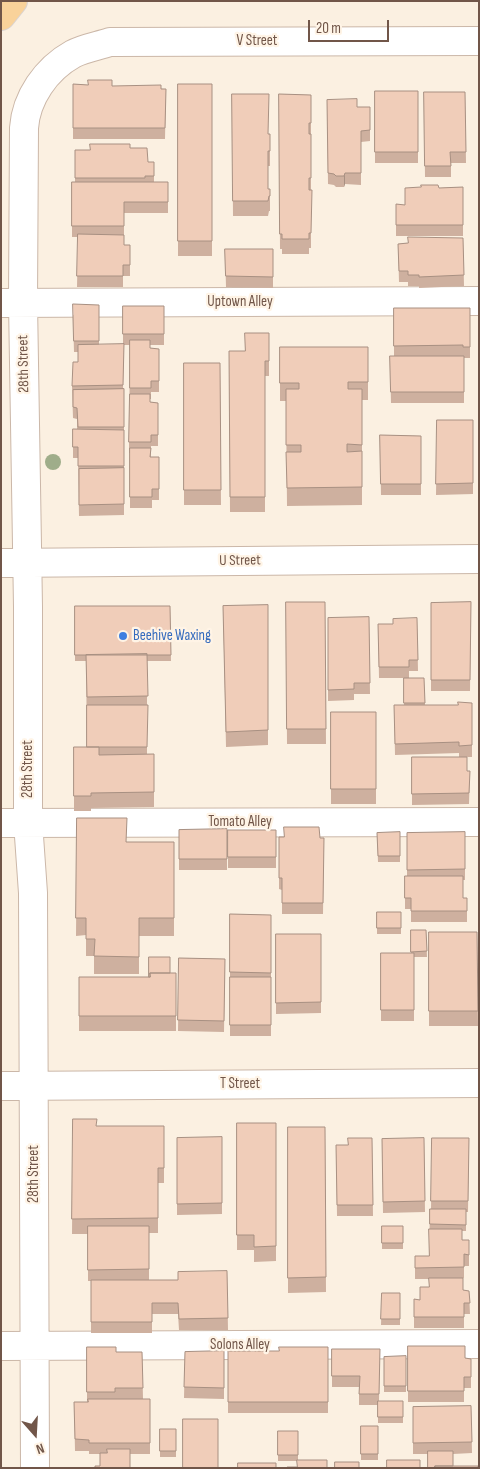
<!DOCTYPE html>
<style>
body{margin:0}
#map{position:relative;width:480px;height:1469px;overflow:hidden;background:#fbf0e1;font-family:"Sofia Sans Condensed",sans-serif}
canvas{display:block}
.frame{position:absolute;inset:0;border:2px solid #715649;pointer-events:none}
.north{position:absolute;left:10px;top:1409px;width:50px;height:50px;-webkit-text-stroke:4px #fff4e6;paint-order:stroke;rotate:161deg;font-size:14px;font-weight:700;line-height:20px;text-align:center;color:#715649}
.north::after{content:'';display:block;margin:auto;width:18px;height:22px;background:#715649;clip-path:polygon(50% 0,100% 100%,50% 72%,0 100%)}
.scale{position:absolute;left:308px;top:20px;width:81px;height:22px;box-sizing:border-box;border:2px solid #715649;border-top:0;padding-left:6px;font-size:15px;line-height:18px;white-space:nowrap;color:#715649;-webkit-text-stroke:4px #fff4e6;paint-order:stroke}
</style>
<div id="map">
<canvas width="480" height="1469"></canvas>
<div class="frame"></div>
<div class="north">N</div>
<div class="scale">20 m</div>
</div>
<script>
const ctx = document.querySelector('canvas').getContext('2d');
ctx.lineJoin = 'round';
function trace(path, color, width, dash) {
  ctx.strokeStyle = color;
  ctx.lineWidth = width;
  ctx.lineCap = dash ? 'butt' : 'round';
  ctx.setLineDash(dash || []);
  ctx.stroke(path);
}
function fill(path, color) {
  ctx.fillStyle = color;
  ctx.fill(path, 'evenodd');
}
function write(font, color, halo, rows, align = 'center') {
  ctx.font = font + ' "Sofia Sans Condensed",sans-serif';
  ctx.lineWidth = 4.5;
  ctx.setLineDash([]);
  ctx.textBaseline = 'middle';
  ctx.strokeStyle = halo;
  ctx.fillStyle = color;
  for (const [text, x, y, turn = 0] of rows) {
    ctx.save();
    ctx.translate(x, y);
    ctx.rotate((+turn || 0) * Math.PI / 180);
    ctx.textAlign = isNaN(turn) ? turn : align;
    if (halo) ctx.strokeText(text, 0, 0);
    ctx.fillText(text, 0, 0);
    ctx.restore();
  }
}
const minor = new Path2D(`
 M1 303 479 301
 M1 563 479 559
 M1 823 479 822
 M1 1086 479 1083
 M1 1346 479 1344
 M35 1468 33 893 28 822V607L23 302 24 128C26 98 46 69 73 54 84 48 98 46 110 42L479 41`);
const major = new Path2D(`
 M1 16 13 1`);
trace(minor, '#cbb7a8', 30);
trace(major, '#dad3d0', 30);
trace(minor, '#fff', 28);
trace(major, '#f9d29a', 28);
ctx.fillStyle = '#9fad8a';
for (const [x, y] of [
 [53,462]
]) {
  ctx.beginPath();
  ctx.arc(x, y, 8, 0, 2 * Math.PI);
  ctx.fill();
}
fill(new Path2D(`
 M88 80 112 86 166 89 165 139H73V84L88 85Z
 M178 84H212V256H178Z
 M375 91H418V163H375Z
 M424 92H465L466 163H451V177H425Z
 M232 94 268 134H270V166H268V189H270V211H269L268 216H233Z
 M279 94 311 95V248H309V254H282V249H280Z
 M327 100 357 107H370V141L361 142V185L345 184 344 187H336L334 185 328 184Z
 M130 148 148 162H154V182H168V213H124V245H130V276H123V287H77L78 237H72V182H75V150H90Z
 M463 187V236H396V204L405 205 439 188Z
 M463 238 464 286 419 288V286H408V282H399L398 244Z
 M225 249H273V288L226 287Z
 M99 305V345L123 344V306H164V345H150V348L159 349V392H151V399H150V402L158 403V446H151V457H159V500H152V508H130V453H129V442L130 345H124L123 389 124 427V515L79 516 78 458H73V429H77V419L73 418 72 386 78 362V352H74L73 315Z
 M394 308H470V358H464V403H391L390 356H394Z
 M269 333V376H265V512H230L229 351H245Z
 M280 347H368V400H362V505L287 506 286 401H280Z
 M184 363H220L221 505H184Z
 M437 420H473V494L436 495Z
 M380 435 421 436V495H381Z
 M286 602H325L326 744H287Z
 M471 602 470 691H431V603Z
 M268 605V745L226 747 223 606Z
 M75 606H170L171 661H147V754H154V807L91 808V811H74V747H87L86 661H75Z
 M369 617 370 694H354V700L328 701V618Z
 M417 618 418 671H409V678H379L378 624H393Z
 M404 678H424L425 705H458L472 703V757H459V753L395 755 394 705H404Z
 M331 712H376V804H331Z
 M412 757 467 771H470L469 804 412 805Z
 M77 818 127 842H174V936H139V974H94V956H86V935L76 936Z
 M227 829V870H179V830Z
 M228 830H276V868H228Z
 M400 832V862H378L377 833Z
 M465 832V880H463V898H467V922H411V909H405V876H407V833Z
 M279 837 324 838 323 914H282V890L279 889Z
 M377 912H401V934H377Z
 M230 914 271 915V1036H230Z
 M411 930H426L427 957H414V1021H381V953H411Z
 M429 932H477L478 1026H429Z
 M276 934H321V1013L276 1014Z
 M179 958 225 959 224 1032 178 1031Z
 M170 973H176V1031H79V977H149Z
 M73 1119 97 1126H164V1183H158V1233H149V1280H178L227 1271 228 1330H179L178 1314H152V1333H91V1281H88V1234H72Z
 M237 1123H276V1261L254 1262V1250H237Z
 M288 1127H325L326 1292 288 1293Z
 M222 1137V1214L177 1215V1138Z
 M372 1138 373 1216H337L336 1145H348Z
 M424 1138 425 1212 383 1213 382 1139Z
 M432 1138H469L468 1212H466V1231H462V1240H469V1266H464V1278H463V1290L469 1291 470 1314H464V1328H414V1299L420 1300 429 1287V1279H415V1256H429L430 1209H431Z
 M382 1226H403V1249H382Z
 M382 1293H400V1325H381Z
 M408 1346 465 1358 471 1370V1388H464V1402H408Z
 M87 1347 116 1352H142L143 1399H150V1454H130L100 1466V1454H89V1451H75L74 1402H87Z
 M328 1347V1413H228V1351H279Z
 M332 1349H380L379 1401H403V1423H378V1405H359V1387H332Z
 M224 1351V1399L184 1398 185 1352Z
 M406 1356V1392H384V1357Z
 M471 1406 472 1453 453 1454 428 1468V1454H413V1407Z
 M361 1426H378V1460H361Z
 M160 1429H176V1457H160Z
 M278 1431H298V1460L297 1467V1461H278Z`), '#ceb09f');
fill(new Path2D(`
 M345 173V184L344 187V176Z`), '#a89082');
const building = new Path2D(`
 M88 80H112V86L161 85V89H166L165 128H73V84L88 85Z
 M178 84H212V241H178Z
 M375 91H418V152H375Z
 M424 92H465L466 152H450L451 166H425Z
 M232 94H269L268 134H270V151H268V189H270V196H269L268 201H233Z
 M279 94 311 95V123H309V134H311V178H309V190H312L311 233H309V239H282V234H280Z
 M357 99V107H370V130L361 131V173H345L344 176H336L334 174 328 173 327 100Z
 M90 144H130V148H147L148 162H154V176H145V178H75V150H90Z
 M72 182H168V202H124V226H72Z
 M421 185H438L439 188 463 187V225H396V204L405 205V188L421 187Z
 M78 234 124 235V245H130V265H123V276H77Z
 M408 237 463 238 464 275 419 277V275H408V271H399L398 244 408 243Z
 M225 249H273V277L226 276Z
 M73 304 99 305V341H74Z
 M123 306H164V334H123Z
 M394 308H470V347H463V345L394 346Z
 M245 333H269V361H265V497H230L229 351H245Z
 M130 340H150V348L159 349V381H151V388H130Z
 M124 344 123 385 72 386 73 362H78V345Z
 M280 347H368V382H348V389H362V445L347 444V452L362 451V487L287 488 286 452H301V445H286V389H299V383H280Z
 M390 356H464V392H391Z
 M184 363H220L221 490H184Z
 M124 389V427H78L77 408 73 407V390Z
 M130 394H150V402L158 403V435H151V442H129Z
 M437 420H473V483L436 484Z
 M73 429 124 430V466H78V447H73Z
 M380 435 421 436V484H381Z
 M130 448H151L150 457H159V489H152V497H130Z
 M124 468V504L79 505V469Z
 M286 602H325L326 729H287Z
 M471 602 470 680H431V603Z
 M268 605V730L226 732 223 606Z
 M75 606H170L171 655H75Z
 M369 617 370 683H354V689L328 690V618Z
 M417 618 418 660H409V667H379L378 624H393V619Z
 M147 654 148 696 87 697 86 655Z
 M404 678H424L425 703H404Z
 M458 702 472 703V745L459 746V742L395 744 394 705H458Z
 M87 705H148L147 747H87Z
 M331 712H376V789H331Z
 M74 747H99V755L154 754V792L91 793V796H74Z
 M412 757H467V771H470L469 793 412 794Z
 M77 818H127L126 842H174V918H139V957L94 956 95 939H86V918H76Z
 M284 827H319L320 838H324L323 903H282V878H279V837H284Z
 M227 829V859H179V830Z
 M228 830H276V857H228Z
 M400 832V856H378L377 833Z
 M465 832V869L407 870V833Z
 M405 876H463V898H467V911H411V898H405Z
 M377 912H401V928H377Z
 M230 914 271 915V973L230 972Z
 M411 930H426L427 951 411 952Z
 M429 932H477L478 1011H429Z
 M276 934H321V1002L276 1003Z
 M381 953H414V1010H381Z
 M149 957H170V973H150V977H149Z
 M179 958 225 959 224 1021 178 1020Z
 M150 973H176V1016H79V977H150Z
 M230 977H271V1025H230Z
 M73 1119H97L96 1126H164V1168H158V1218L72 1219Z
 M237 1123H276V1246L254 1247V1235H237Z
 M288 1127H325L326 1277 288 1278Z
 M222 1137V1203L177 1204V1138Z
 M348 1138H372L373 1205H337L336 1145H348Z
 M424 1138 425 1201 383 1202 382 1139Z
 M432 1138H469L468 1201H431Z
 M430 1209H466V1225L430 1224Z
 M88 1226H149V1269L88 1270Z
 M382 1226H403V1243H382Z
 M429 1229H462V1240H469V1255L464 1254V1267L415 1268V1256H429Z
 M227 1271 228 1318 179 1319 178 1303H152V1322H91V1280H178V1272Z
 M429 1278H463V1290L469 1291 470 1303H464V1317H414V1299L420 1300V1287H429Z
 M382 1293H400V1319H381Z
 M408 1346H465V1358L471 1359V1377H464V1391H408Z
 M87 1347H116V1352H142L143 1388H115V1392H87Z
 M279 1347H328V1402H228V1351H279Z
 M332 1349H380L379 1394H359L360 1376H332Z
 M224 1351V1388L184 1387 185 1352Z
 M406 1356V1386H384V1357Z
 M88 1399H150V1443H89V1440L75 1439 74 1402H88Z
 M378 1401H403V1417H378Z
 M471 1406 472 1442 413 1443V1407Z
 M183 1419H218V1468H183Z
 M361 1426H378V1454H361Z
 M160 1429H176V1451H160Z
 M278 1431H298V1455H278Z
 M107 1449H130V1468H95V1466H100V1453H107Z
 M428 1451H453V1466H435V1468H428Z
 M297 1460H327V1468H288L287 1467H297Z
 M387 1460H420V1468H387Z
 M335 1462H359V1468H335Z
 M238 1463H276V1468H238Z
 M435 1466H478V1468H435Z`);
fill(building, '#f0cdb9');
trace(building, '#a89082', 1);
for (const [x, y, r, color] of [
 [123,636,5,"#3f7fe0"]
]) {
  const dot = new Path2D();
  dot.arc(x, y, r, 0, 2 * Math.PI);
  ctx.fillStyle = color;
  ctx.fill(dot);
  trace(dot, '#fff4e6', 2);
}
write('15px', '#715649', '#fff4e6', [
 ["V Street",257,41],
 ["Uptown Alley",240,302],
 ["28th Street",24,364,-91],
 ["U Street",240,561,-1],
 ["28th Street",28,769,-90],
 ["Tomato Alley",240,822],
 ["T Street",240,1084],
 ["28th Street",34,1174,-90],
 ["Solons Alley",240,1345]
]);
write('15px', '#366cbe', '#fff4e6', [
 ["Beehive Waxing",133,636]
], 'left');
</script>
